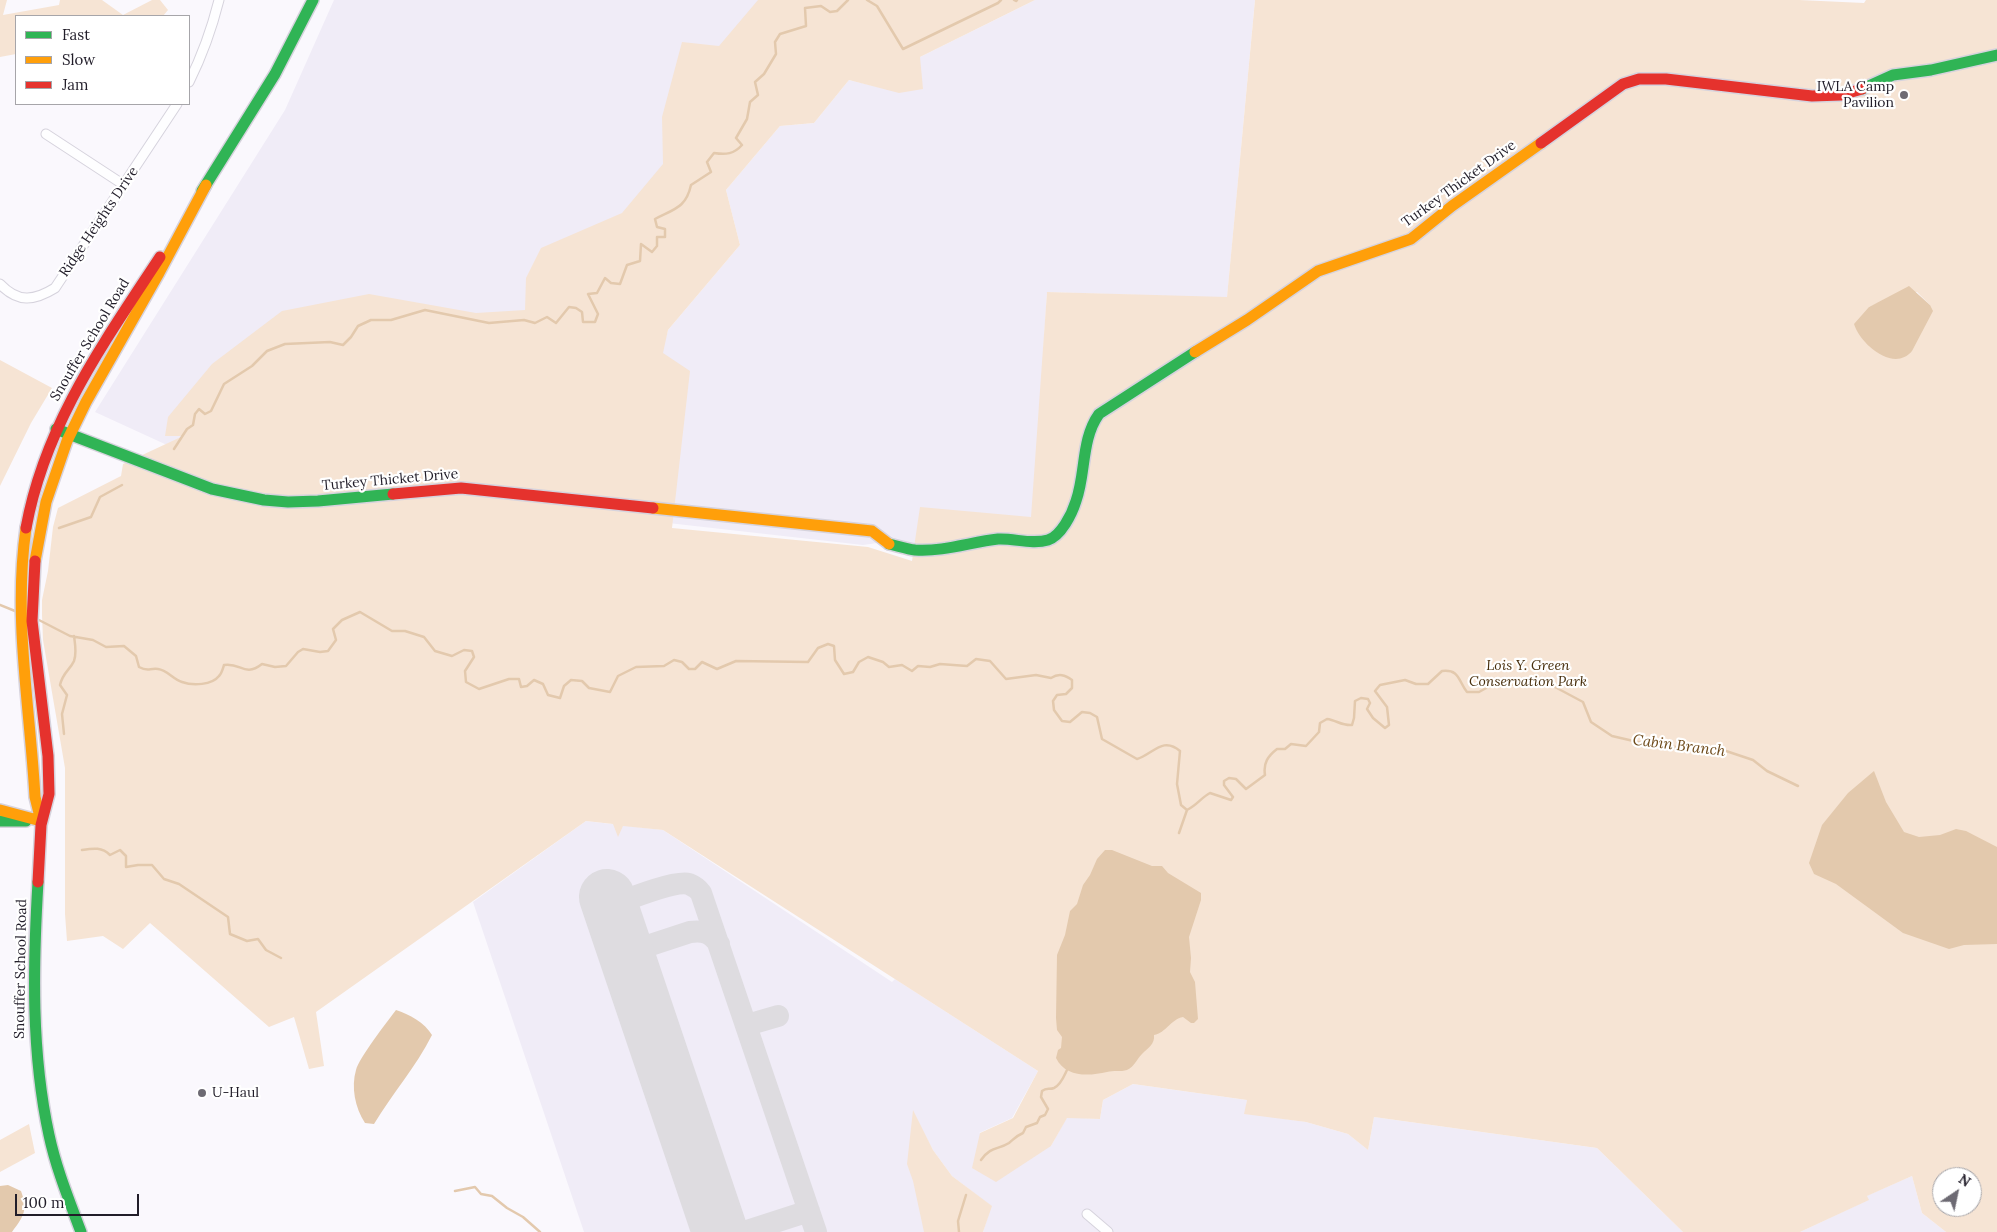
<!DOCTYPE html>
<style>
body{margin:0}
#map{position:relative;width:1997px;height:1232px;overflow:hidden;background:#faf8fd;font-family:Lora,serif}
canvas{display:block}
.legend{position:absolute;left:15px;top:15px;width:175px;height:90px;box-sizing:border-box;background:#fff;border:1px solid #a6a5a9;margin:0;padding:6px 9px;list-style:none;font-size:15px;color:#211d29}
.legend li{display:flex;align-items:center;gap:10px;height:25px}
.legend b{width:25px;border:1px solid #a6a5a9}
.north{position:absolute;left:1932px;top:1167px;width:50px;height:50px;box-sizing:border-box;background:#fff;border:1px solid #a6a5a9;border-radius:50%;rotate:34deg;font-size:14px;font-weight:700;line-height:20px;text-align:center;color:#211d29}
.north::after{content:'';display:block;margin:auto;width:18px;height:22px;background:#6d6a73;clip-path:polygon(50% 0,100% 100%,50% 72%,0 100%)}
.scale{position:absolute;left:15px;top:1194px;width:124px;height:22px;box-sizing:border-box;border:2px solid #211d29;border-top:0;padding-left:6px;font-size:15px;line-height:18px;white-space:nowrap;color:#211d29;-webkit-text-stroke:4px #fff;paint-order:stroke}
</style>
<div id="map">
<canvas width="1997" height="1232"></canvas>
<ul class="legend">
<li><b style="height:6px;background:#30b455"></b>Fast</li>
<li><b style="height:6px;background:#ff9f0a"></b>Slow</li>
<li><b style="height:6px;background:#e5322d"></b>Jam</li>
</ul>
<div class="north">N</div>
<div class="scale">100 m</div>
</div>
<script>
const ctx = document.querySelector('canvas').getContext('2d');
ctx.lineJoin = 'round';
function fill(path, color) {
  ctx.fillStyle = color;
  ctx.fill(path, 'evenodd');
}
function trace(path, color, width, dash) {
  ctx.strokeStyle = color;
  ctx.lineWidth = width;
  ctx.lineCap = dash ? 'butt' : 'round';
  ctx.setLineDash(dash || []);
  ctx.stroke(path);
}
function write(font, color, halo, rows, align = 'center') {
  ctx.font = font + ' Lora,serif';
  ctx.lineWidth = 4.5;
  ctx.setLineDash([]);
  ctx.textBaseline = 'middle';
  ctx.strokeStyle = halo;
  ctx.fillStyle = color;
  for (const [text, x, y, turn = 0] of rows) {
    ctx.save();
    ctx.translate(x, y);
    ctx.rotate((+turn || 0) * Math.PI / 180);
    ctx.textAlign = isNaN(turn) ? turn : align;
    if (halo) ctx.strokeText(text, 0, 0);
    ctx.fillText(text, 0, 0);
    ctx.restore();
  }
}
fill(new Path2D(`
 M334 0H937L721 119 480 470 204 462 95 412 285 110Z
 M1035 0H1255L1227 298 1047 292 1032 535 944 544H904L892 541 863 545 615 517 668 330 740 245 726 190 780 126 814 123 849 80 899 92 920 57Z
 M586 821 663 830 892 982 895 979 1038 1071 1012 1118 979 1133 1051 1146 1067 1117 1100 1119 1103 1100 1133 1084 1247 1100 1245 1113 1306 1122 1348 1134 1368 1150 1374 1117 1597 1148 1683 1232H983L991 1206 952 1176 933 1150 924 1133 950 1232H584L473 902Z
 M1912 1176 1922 1213 1946 1232H1800L1868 1200 1866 1196Z`), '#f0ecf7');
fill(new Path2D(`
 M0 0H7L3 15 59 5 60 0H102L123 15 152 0H160L168 10 163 16H16V54L0 57Z
 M758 0H1035L920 57 923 89 899 93 849 80 814 123 780 126 726 190 740 245 668 330 663 353 690 371 672 528 868 547 912 561 920 507 1031 517 1047 292 1227 297 1255 0H1799L1864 3 1866 0H1997V1232H1946L1922 1213 1912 1176 1867 1196 1869 1200 1800 1232H1683L1597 1148 1374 1117 1368 1150 1348 1134 1306 1122 1244 1114 1247 1100 1133 1084 1103 1100 1100 1119 1067 1118 1051 1146 996 1182 972 1168 980 1133 1013 1118 1038 1071 663 830 623 826 618 837 613 824 586 821 316 1012 324 1066 309 1069 294 1017 269 1027 150 923 123 949 103 936 67 941 65 914V768L43 640 42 615V600L48 571 53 527 58 508 121 476 123 464 183 436H165L168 417 212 364 282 311 369 294 476 313 525 310 526 278 541 248 622 213 663 164 662 117 682 42 719 46ZM1917 292 1930 305 1869 307 1893 296ZM1942 1177H1972V1207H1942Z
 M0 360 52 388 31 423 0 486Z
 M913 1110 933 1150 952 1176 992 1206 983 1232H924L913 1181 907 1164Z
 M29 1124 35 1153 0 1172V1140Z`), '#f6e4d4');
fill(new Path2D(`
 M1909 286 1930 305 1933 311 1912 351C1894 373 1860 344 1854 324L1869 307Z
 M1874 771 1886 802 1904 832 1919 837 1940 835 1956 829 1966 831 1997 847V944L1964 945 1949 949 1903 933 1836 884 1814 874 1809 863 1822 825 1848 793Z
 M1105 850H1112L1152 866H1162L1168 873 1201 893V900L1189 937 1191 958 1190 972 1195 982 1198 1019 1194 1023H1191L1183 1017C1171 1019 1166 1033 1154 1035 1155 1044 1148 1048 1142 1054 1136 1060 1135 1066 1127 1070 1121 1072 1113 1070 1107 1072 1089 1076 1066 1078 1056 1058L1058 1050 1061 1048 1062 1037 1057 1030 1056 1018 1057 955 1065 935 1070 911 1077 904 1083 885 1090 875 1097 859Z
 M396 1010C409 1014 425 1023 432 1035 416 1067 392 1094 374 1124L365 1123C355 1108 351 1087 356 1070 359 1058 387 1022 396 1010Z
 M8 1185 21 1191C28 1210 24 1216 12 1232H0V1186Z`), '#e3c9ad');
trace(new Path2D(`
 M867 0 877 6 903 49 998 3 1001 0
 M1014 0 1016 1 1017 0
 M174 449 187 429 193 425 195 414 199 409 205 414 211 411 224 384 252 366 267 351 285 344 330 342 343 345 351 337 358 326 371 320H391L425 310 489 323 524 320 535 323 547 317 556 323 569 307 576 308 582 312 583 322H595L598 314 588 294 597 293 605 278 611 283 620 284 627 265 640 261 641 244 652 252 657 246V237H665V229L657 227 655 219C674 209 686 208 691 185L711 172 707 162 714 153C726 155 734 154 742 145L736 138 747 119 750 102 758 95 755 82 764 74 776 54 775 42 780 34 806 26 805 8 821 6 830 12 837 11 848 0
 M59 528 91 517 100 497 122 485
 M0 605 15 611
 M37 619 70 636 93 640 106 647 124 646 136 656 139 667C148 672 149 668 158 669 167 670 173 679 182 682 193 686 212 685 219 676 222 673 223 668 224 665 241 662 244 678 262 664L275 667 286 666 298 652 303 649 320 652 328 651 336 640 333 629 342 620 360 612 392 631H405L424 637 435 651 452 656 464 650 472 651 474 657 465 671 466 682 479 689 509 679H519L521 687 527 686 534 680 543 684 548 695 560 698 564 686 571 680 582 681 589 688 610 692 618 676 636 667 664 666 674 660 682 662 689 669H695L702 662 717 669 736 661 808 662 818 648 828 644 834 646 835 660 844 674 853 672 859 662 868 657 883 662 889 667 902 665 912 671 918 666 930 667 940 664 967 666 976 659 990 661 1006 679 1036 675 1051 678C1059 673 1065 675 1072 680V688L1066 694 1057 695 1053 701 1054 710 1062 721 1070 722 1082 712 1090 713 1097 717 1102 739 1137 759C1153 754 1163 736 1180 751L1177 784 1181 805 1187 810C1197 805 1202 797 1210 793L1231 800 1233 797 1224 785V781L1229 778 1236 779 1246 789 1265 775C1263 763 1268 756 1277 749H1285L1291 744 1306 746 1319 732 1320 723 1327 719C1336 720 1342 726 1352 725L1354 718 1355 701 1361 698 1368 699 1370 703 1367 709 1373 718 1385 728 1389 725 1387 707 1375 691 1380 685 1405 680 1416 684H1428L1442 671C1460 669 1458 681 1467 692H1479L1488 687 1520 684 1540 679 1583 702 1591 722 1612 736 1655 746 1720 749 1753 760 1767 771 1798 786
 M64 734 62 714 67 695 60 685C63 672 70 670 74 661 77 653 75 644 74 636
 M1179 833 1187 810
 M82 850C94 848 102 847 110 855L120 850 126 856V867L138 865H152L164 879 179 884 228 917 230 934 247 941 258 939 266 950 281 958
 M981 1160C991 1146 998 1150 1009 1143 1014 1139 1016 1136 1023 1133L1026 1127 1037 1123 1040 1117 1045 1115 1048 1109 1041 1097 1042 1091C1047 1087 1049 1090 1054 1088 1061 1085 1064 1076 1067 1070
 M455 1191 475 1187 481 1194 492 1196 507 1208 523 1217 540 1232
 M959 1232 958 1221 966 1195`), '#e3c9ad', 2.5);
trace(new Path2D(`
 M610 906C626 900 675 880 689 884 694 886 698 889 701 893L816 1232
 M626 953 690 932C704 930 711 933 719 944
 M747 1025 778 1016
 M744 1232 809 1211`), '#dedce0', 22);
trace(new Path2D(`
 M607 897 720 1232`), '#dedce0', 56);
const street = new Path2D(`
 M189 82C202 56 212 28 219 0
 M46 134 124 185
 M0 284C18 303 34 301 55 288L177 104
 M1087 1214 1108 1232`);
const fast = new Path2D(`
 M1862 89 1893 75 1931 70 1997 55
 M202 191 275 74 313 0
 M56 429 212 489 264 500 288 502 318 501 393 494
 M889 544C898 546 907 549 915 550 943 552 971 542 998 539 1014 538 1032 545 1048 540 1061 536 1072 514 1076 501 1086 473 1081 439 1099 414L1195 352
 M0 821H26
 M38 882C33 966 31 1052 49 1135 56 1168 69 1200 81 1232`);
const slow = new Path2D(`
 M1195 352 1247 320 1318 271 1411 239 1452 206 1541 143
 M653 508 872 531 889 544
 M26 528C13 619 30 707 35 797L41 821
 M35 561 46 502 67 441 86 402 159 273 206 185
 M0 810 41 821`);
const jam = new Path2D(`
 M1541 143 1623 84 1639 79H1666L1812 96 1841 95 1862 89
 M393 494 461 488 653 508
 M26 528C45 424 103 344 160 257
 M35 561 32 621 48 756 49 794 41 825 38 882`);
trace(street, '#d6d3dd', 11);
trace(fast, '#d6d3dd', 14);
trace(slow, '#d6d3dd', 14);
trace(jam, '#d6d3dd', 14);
trace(street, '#fefeff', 9);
trace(fast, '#30b455', 11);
trace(slow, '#ff9f0a', 11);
trace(jam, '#e5322d', 11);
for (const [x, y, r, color] of [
 [1904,95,5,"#6d6a73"],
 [202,1093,5,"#6d6a73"]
]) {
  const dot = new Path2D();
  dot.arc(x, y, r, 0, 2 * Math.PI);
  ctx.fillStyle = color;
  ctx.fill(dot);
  trace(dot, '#fff', 2);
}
write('14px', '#211d29', '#fff', [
 ["IWLA Camp",1894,87],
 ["Pavilion",1894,103],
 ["U-Haul",212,1093,"left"]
], 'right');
write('14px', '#211d29', '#fff', [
 ["Turkey Thicket Drive",1459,184,-36],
 ["Ridge Heights Drive",99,222,-56],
 ["Snouffer School Road",90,340,-59],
 ["Turkey Thicket Drive",390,480,-5],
 ["Snouffer School Road",21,969,-89]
]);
write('italic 14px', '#472e0c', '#fff', [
 ["Lois Y. Green",1528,666],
 ["Conservation Park",1528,682]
]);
write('italic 15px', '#6e4a1a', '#fff', [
 ["Cabin Branch",1679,746,7]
]);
</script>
